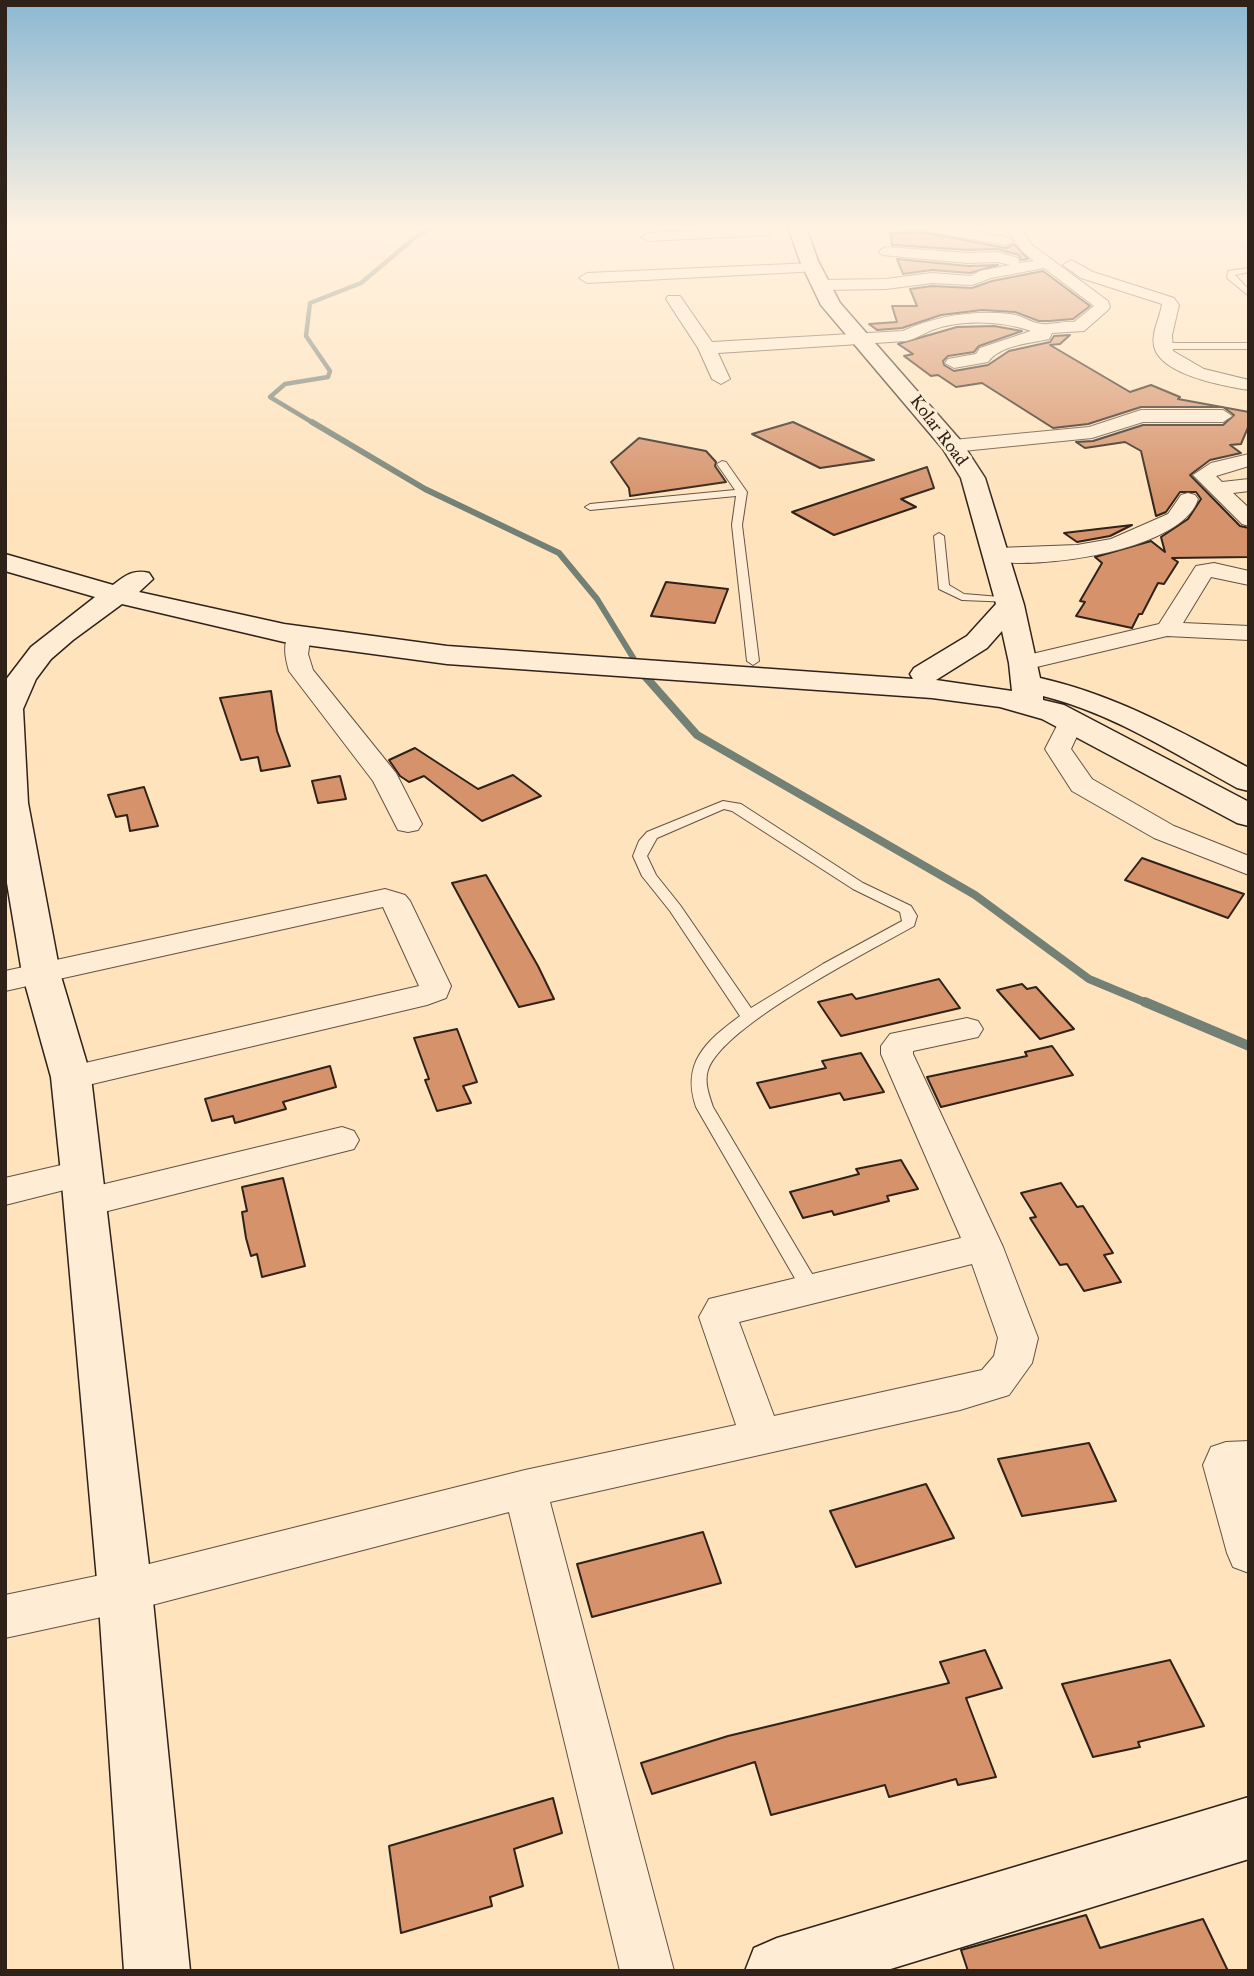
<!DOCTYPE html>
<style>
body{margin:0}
#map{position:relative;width:1254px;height:1976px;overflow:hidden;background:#fee3bd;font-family:"IM FELL Great Primer",serif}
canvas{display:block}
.frame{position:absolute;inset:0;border:7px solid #2f2219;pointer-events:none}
</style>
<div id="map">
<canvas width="1254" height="1976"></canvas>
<div class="frame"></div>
</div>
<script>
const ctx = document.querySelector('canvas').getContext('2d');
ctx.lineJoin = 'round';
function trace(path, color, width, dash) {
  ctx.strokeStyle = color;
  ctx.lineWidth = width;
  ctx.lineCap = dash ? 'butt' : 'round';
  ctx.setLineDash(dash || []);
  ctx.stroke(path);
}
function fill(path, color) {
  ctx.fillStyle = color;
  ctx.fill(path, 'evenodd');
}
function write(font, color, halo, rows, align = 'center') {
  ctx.font = font + ' "IM FELL Great Primer",serif';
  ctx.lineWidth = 6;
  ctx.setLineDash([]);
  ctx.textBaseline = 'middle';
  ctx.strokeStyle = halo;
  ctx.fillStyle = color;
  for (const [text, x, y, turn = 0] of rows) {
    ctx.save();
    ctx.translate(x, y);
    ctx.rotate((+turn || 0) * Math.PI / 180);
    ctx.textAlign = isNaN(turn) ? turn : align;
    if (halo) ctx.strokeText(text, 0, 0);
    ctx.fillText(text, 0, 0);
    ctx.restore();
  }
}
trace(new Path2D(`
 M315 424 270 397 285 384 328 377 330 371 306 336 310 303 361 283 417 236 434 227`), '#738076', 4.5);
trace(new Path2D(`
 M312 422 425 489 559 553 597 599 645 677`), '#738076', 6);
trace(new Path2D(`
 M644 675 697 735 975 895 1089 979 1149 1004`), '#738076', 8);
trace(new Path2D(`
 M1145 1002 1249 1046`), '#738076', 10);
const building = new Path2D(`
 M921 232 1006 248 1014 244 1028 259 1021 260 1019 255 997 249 968 250 892 245 890 233Z
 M897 259 968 266 998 265 970 273 932 270 903 274Z
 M1043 271 1090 306 1073 319 1049 321H1039L1015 312 982 310 941 315 902 328 877 330 869 324 897 322 892 306H917L910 289 932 286 972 288 992 281Z
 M994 326 1022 331 979 346 974 352 948 356 943 361 944 365 954 371 988 365 1009 351 1050 342 1054 336 1070 335 1060 344 1050 345 1130 392 1151 385 1180 397 1178 399 1249 412V425L1241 444 1230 445 1241 453 1210 460 1190 475 1240 526 1249 528V557L1172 558 1178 562 1164 584 1158 583 1142 614H1139L1132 628 1076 616 1085 602 1080 601 1102 563 1095 557 1151 541 1165 552 1161 537 1188 519 1201 499 1196 492H1180L1166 512 1156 516 1141 451 1125 442 1085 448 1076 442 1093 441 1143 425H1223L1234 415 1223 407H1141L1088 424 1053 428 982 383 956 387 938 375 931 376 904 356 913 354 898 344 957 327Z
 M793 422 874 460 820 468 752 434Z
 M639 438 706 451 716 462 715 466 726 482 630 496 629 488 611 462Z
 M927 467 934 488 901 499 916 507 834 535 792 512Z
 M1132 525 1110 536 1077 542 1064 533Z
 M666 582 728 589 715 623 651 616Z
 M271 691 277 731 290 766 261 771 258 757 241 760 220 698Z
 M415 748 478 789 513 775 541 796 482 821 424 776 409 782 400 776 389 760Z
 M340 776 346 799 318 803 312 781Z
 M144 787 158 826 130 831 127 815 116 817 108 795Z
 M1142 858 1181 872 1244 894 1228 918 1125 880Z
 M486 875 538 966 554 999 519 1007 452 883Z
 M939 979 960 1008 841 1036 818 1002 852 994 856 999Z
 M1022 984 1027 989 1036 987 1074 1029 1040 1039 997 990Z
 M457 1029 477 1082 463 1086 471 1103 437 1111 425 1080 429 1079 414 1038Z
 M1052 1046 1073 1075 941 1107 927 1077 1027 1056 1025 1052Z
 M861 1053 884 1092 844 1100 840 1093 770 1108 757 1083 826 1068 822 1061Z
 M330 1066 336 1087 283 1102 286 1109 235 1123 233 1116 212 1121 205 1099Z
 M901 1160 918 1189 887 1196 889 1201 834 1215 832 1211 803 1218 790 1192 859 1174 856 1169Z
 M283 1178 305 1266 262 1277 257 1254 251 1256 246 1238 242 1212 247 1211 242 1187Z
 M1061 1183 1077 1207 1083 1206 1113 1253 1104 1255 1121 1282 1084 1291 1067 1264 1060 1265 1030 1218 1036 1217 1021 1193Z
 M1089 1443 1116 1501 1022 1516 998 1459Z
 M926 1484 954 1538 856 1567 830 1511Z
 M703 1532 721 1583 592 1617 577 1564Z
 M985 1650 1002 1688 966 1698 996 1777 958 1785 956 1779 889 1797 885 1785 771 1815 755 1762 652 1794 641 1763 728 1736 949 1683 940 1662Z
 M1170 1660 1204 1726 1138 1742 1140 1747 1093 1757 1062 1684Z
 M553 1798 562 1833 514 1849 523 1886 490 1897 492 1906 401 1933 389 1846Z
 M1086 1915 1100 1948 1203 1919 1228 1971H968L961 1950Z`);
fill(building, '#d5926b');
trace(building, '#2f2219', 2);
const lane = new Path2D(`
 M1249 268V272L1235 275 1249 290V296L1227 278 1228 271Z
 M1249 343V349H1161L1157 346 1161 343Z
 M722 461 726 462 747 492 742 525 759 661 753 665 747 661 732 525 736 496 590 510 585 507 590 504 735 490 717 464Z
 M939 533 944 536 949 585 964 594 1012 598V602L962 600 939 589 934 536Z
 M723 801 741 804 863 883 911 906 917 916 914 926C870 951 723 1025 708 1070 704 1082 709 1095 713 1107L821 1289 818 1294 811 1297 804 1294 696 1107C681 1063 706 1041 740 1016L670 911 642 876 633 856 639 841 647 832ZM724 809 732 811 853 889 900 912 902 921 823 964 751 1008 680 905 656 875 647 856 657 838Z`);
const street = new Path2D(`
 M917 227H951L1006 237 1013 241 1006 245 924 231Z
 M1006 227H1020L1032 245 1108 301 1110 307 1108 310 1084 331 1052 333 1049 339C1031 343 1000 345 988 362L954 368 945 363 948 359 976 354 980 348 1031 331C1001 321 963 319 932 330 923 334 915 339 906 341L718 353 730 379 721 384 712 379 698 348 666 299 668 296H680L712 342 903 331C935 316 974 310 1010 314 1021 315 1031 323 1042 324 1051 325 1064 321 1074 322L1094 306 1044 268 991 278 972 285 932 283 886 289 821 290 813 285 821 280 886 279 932 273 971 276 980 271 1010 265 997 262 968 263 882 255 879 252 882 249 887 247 968 253 997 252 1018 258 1019 263 1034 261 1022 251Z
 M765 228 770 229 772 232 770 235 648 241 641 237 648 233Z
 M1071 260 1093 272 1174 298 1179 305 1172 335 1173 351 1204 369 1249 380V390C1224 386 1160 375 1154 346 1151 333 1160 318 1162 304L1081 278 1063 265Z
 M813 263 821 268 819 271 587 283 579 278 587 273Z
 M1141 410H1223L1232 416 1223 422H1143L1092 438 953 452 943 446 953 440 1089 427Z
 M1249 454V466L1216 476 1222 482 1249 479V491L1233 493 1249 508V526L1242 524 1193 475 1211 463Z
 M1188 493 1195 495 1198 499C1183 551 1034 571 989 560L986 555 989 550 997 548 1077 545 1111 539 1168 514 1181 495Z
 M1214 563 1249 571V585L1211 577 1183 623 1249 626V640L1167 636 1024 670 1015 668 1012 663 1015 658 1159 624 1196 566Z
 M299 628 307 630 311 635 308 654 313 670 396 773 422 824 418 830 408 832 398 830 373 781 289 671C285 657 282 643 291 630Z
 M1070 715 1079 718 1083 723 1071 749 1092 779 1174 826 1249 856V875L1154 838 1072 791 1045 749 1061 718Z
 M385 889 405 895 410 901 451 986 446 998 427 1005 71 1089 59 1085 54 1077 59 1069 419 986 383 907 5 991V971Z
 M967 1018 978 1021 983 1029 978 1037 913 1051V1054L1003 1247 1038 1338 1032 1363 1009 1395 960 1410 550 1502 674 1971H620L509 1512 125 1612 5 1638V1595L125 1570 525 1470 736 1425 699 1317 709 1299 961 1238 881 1054V1046L890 1034ZM972 1264 998 1338 994 1356 982 1370 774 1416 739 1322Z
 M342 1127 354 1131 359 1140 354 1149 84 1217 71 1213 66 1203 71 1193 84 1189Z
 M83 1160 96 1164 101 1173 96 1182 5 1205V1178Z
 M1249 1441V1573L1233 1567 1227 1553 1203 1465 1211 1447 1226 1442Z`);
const secondary = new Path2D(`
 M788 227H806L818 261 840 303 961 441 985 478 1024 605 1040 678C1116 695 1181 732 1249 768V791L1237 788C1175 754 1112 713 1043 696V700L1064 705 1249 802V826L1237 823 1042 719 1000 707 932 698 447 664 284 642 122 604 73 640 51 659 36 679 23 709 28 803 60 973 91 1077 152 1591 190 1971H124L98 1591 61 1173 51 1077 22 973 5 871V681L31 647 95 597 5 571V554L113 585C125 576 133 569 149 573L153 579 139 592 284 624 447 646 913 679 910 674 914 668 967 636 996 604 961 478 943 449 821 305 800 261ZM1002 631 1009 663 1012 691 936 680 987 648Z
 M1249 1797V1859L884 1971H745L754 1948 777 1938Z`);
trace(lane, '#635242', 2);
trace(street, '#635242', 2);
trace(secondary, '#2f2219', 3);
fill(lane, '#feedd4');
fill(street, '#feedd4');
fill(secondary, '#feedd4');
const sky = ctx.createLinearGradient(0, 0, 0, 504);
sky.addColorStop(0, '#8bb8d3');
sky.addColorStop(0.45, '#fff2e1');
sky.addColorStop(1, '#fff2e100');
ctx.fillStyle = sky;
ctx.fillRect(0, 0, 1254, 504);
write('18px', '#2f2219', '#feedd4', [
 ["Kolar Road",938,431,53]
]);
</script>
